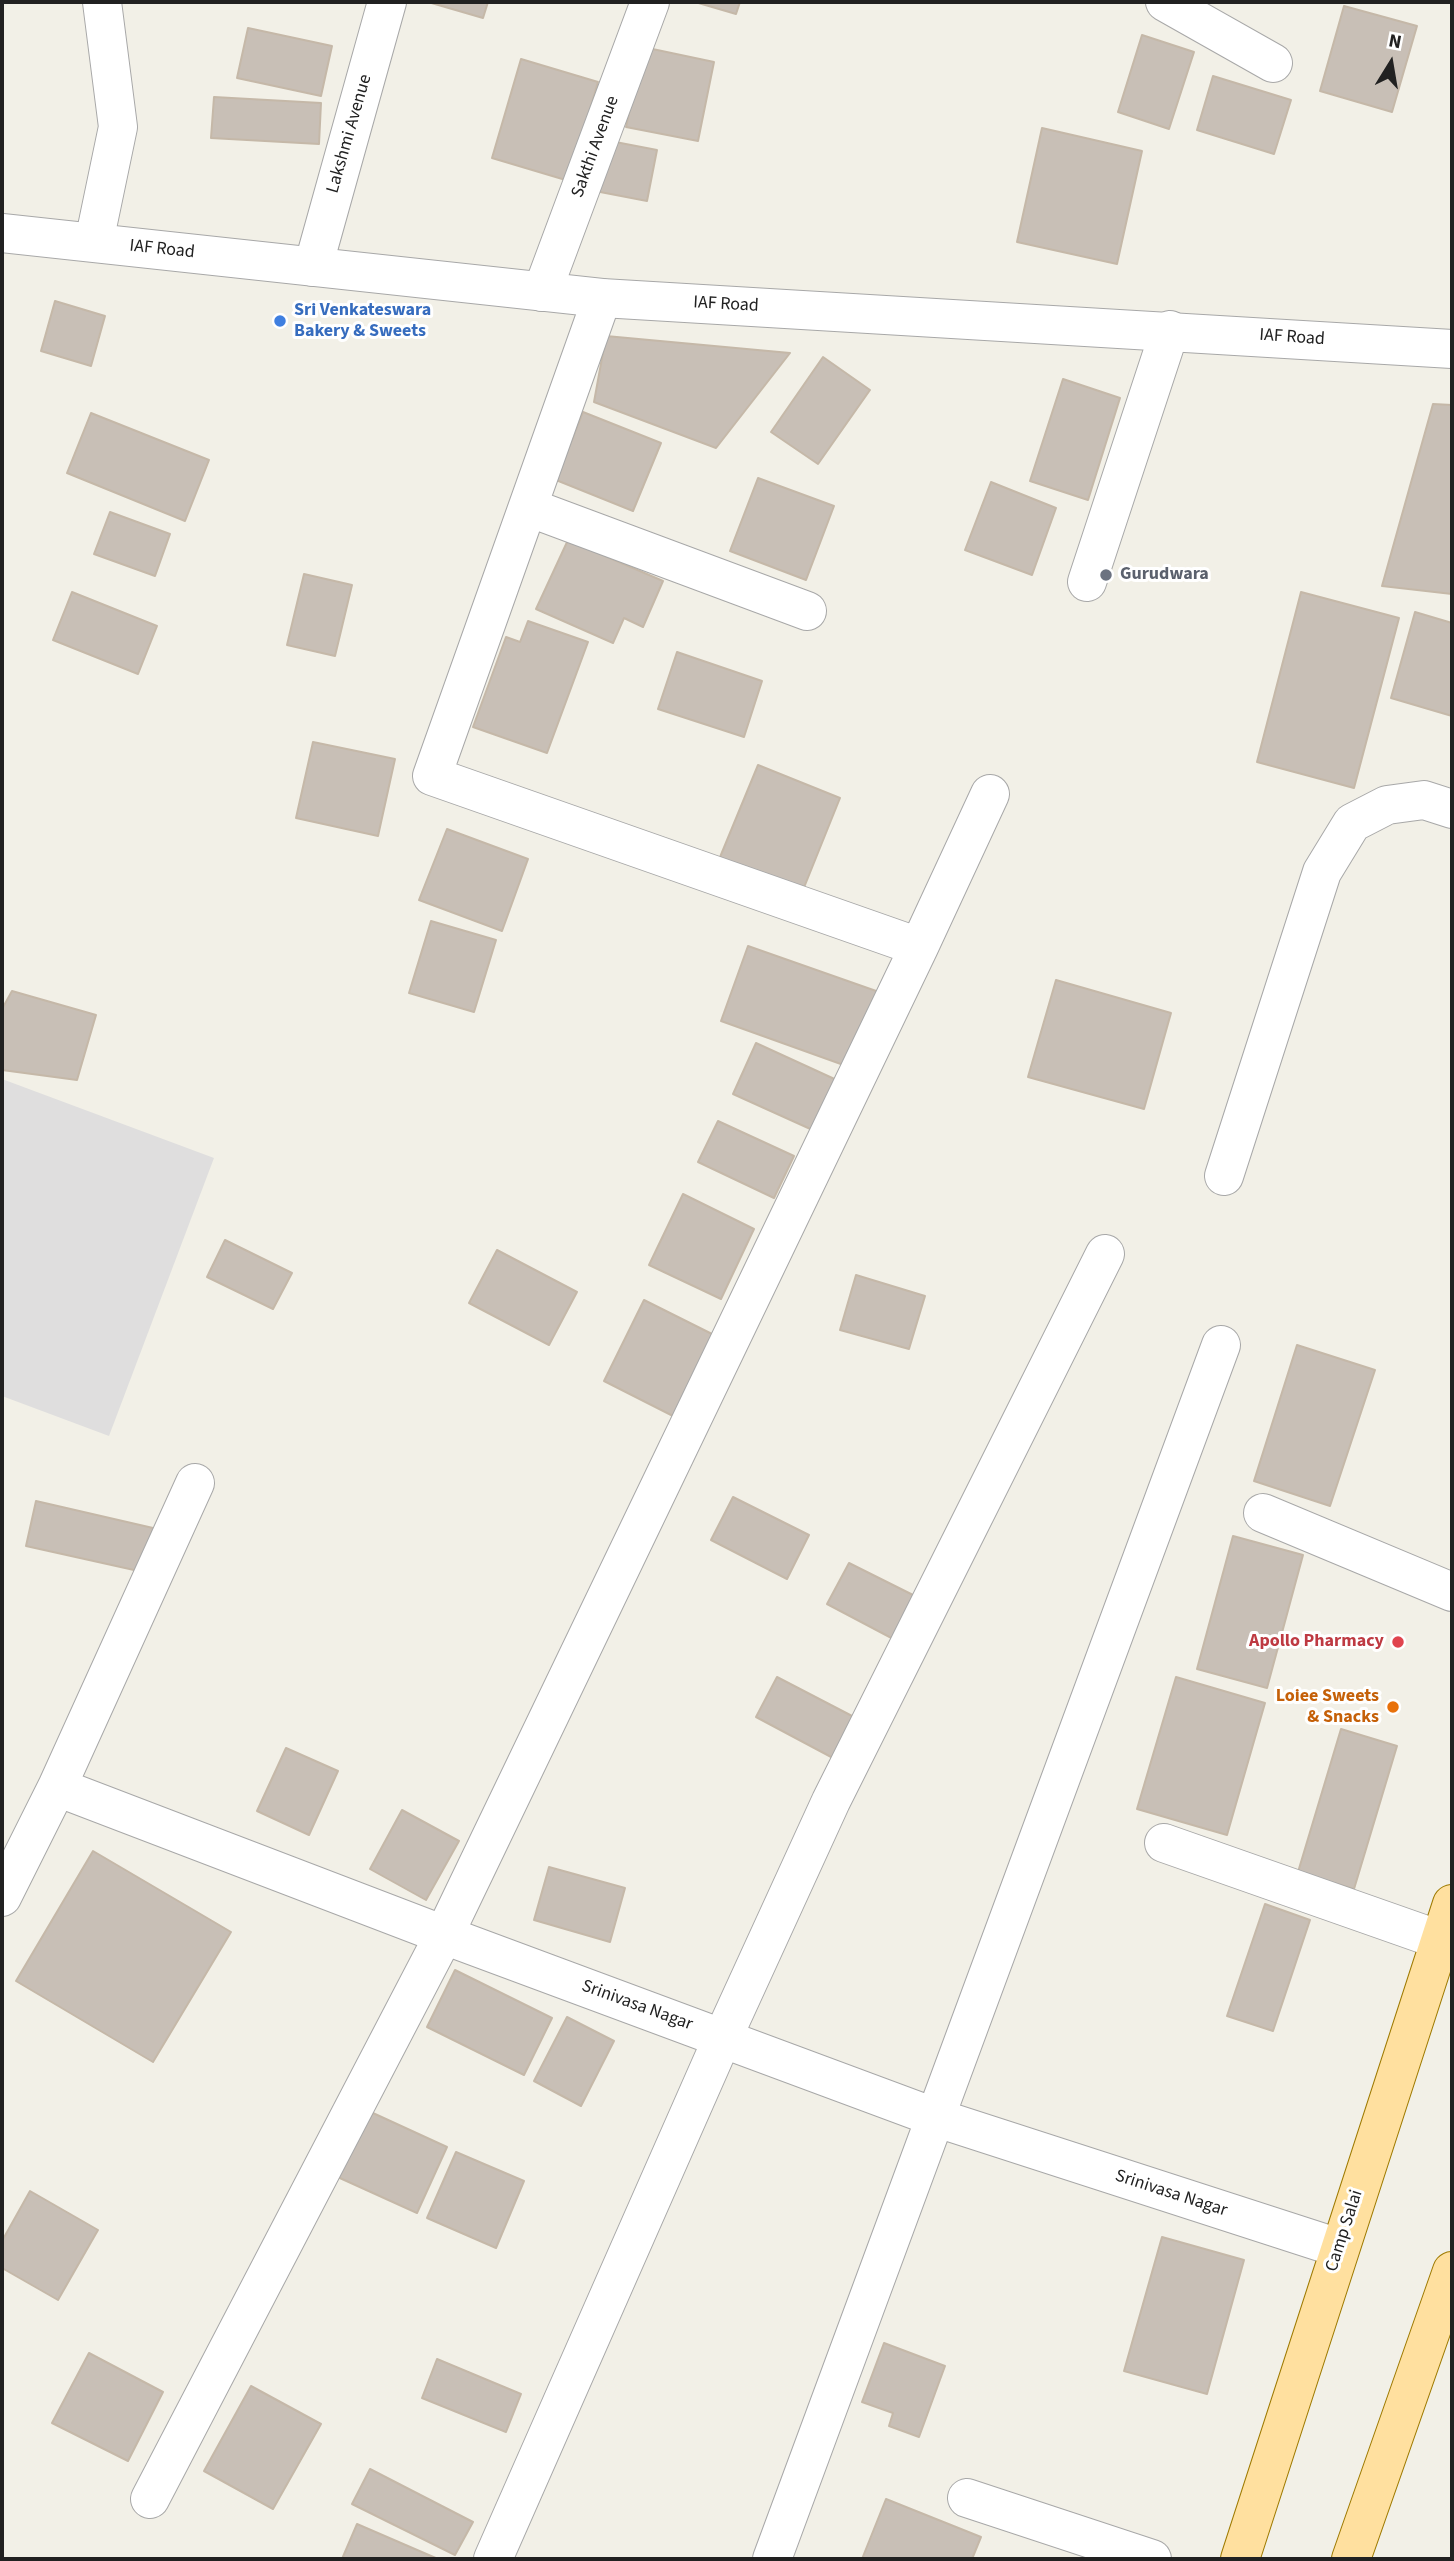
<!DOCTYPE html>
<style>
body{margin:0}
#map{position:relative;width:1454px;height:2561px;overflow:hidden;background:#f2f0e7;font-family:"Source Sans 3",sans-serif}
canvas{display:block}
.frame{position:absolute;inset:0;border:4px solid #212121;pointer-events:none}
.north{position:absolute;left:1356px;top:28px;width:70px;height:70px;-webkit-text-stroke:5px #fff;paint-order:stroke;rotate:11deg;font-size:19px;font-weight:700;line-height:28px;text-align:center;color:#212121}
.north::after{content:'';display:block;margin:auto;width:24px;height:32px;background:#212121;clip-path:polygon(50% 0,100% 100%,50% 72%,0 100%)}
</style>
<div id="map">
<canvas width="1454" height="2561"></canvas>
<div class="frame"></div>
<div class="north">N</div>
</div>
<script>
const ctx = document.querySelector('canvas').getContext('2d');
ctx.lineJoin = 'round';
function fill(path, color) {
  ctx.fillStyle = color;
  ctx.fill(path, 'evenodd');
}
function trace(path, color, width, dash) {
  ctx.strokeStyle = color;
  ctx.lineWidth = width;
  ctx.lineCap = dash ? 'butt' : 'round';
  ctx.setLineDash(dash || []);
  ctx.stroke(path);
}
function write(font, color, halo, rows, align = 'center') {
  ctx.font = font + ' "Source Sans 3",sans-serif';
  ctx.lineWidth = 6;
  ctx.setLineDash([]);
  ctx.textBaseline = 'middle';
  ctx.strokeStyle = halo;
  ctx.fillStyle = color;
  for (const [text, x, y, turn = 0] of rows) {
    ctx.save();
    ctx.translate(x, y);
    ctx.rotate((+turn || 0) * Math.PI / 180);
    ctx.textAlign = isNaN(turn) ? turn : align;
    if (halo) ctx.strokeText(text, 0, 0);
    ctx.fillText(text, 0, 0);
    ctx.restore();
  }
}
fill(new Path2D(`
 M2 1079 214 1158 109 1436 2 1396Z`), '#dfdede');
const building = new Path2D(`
 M428 2H488L483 18Z
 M695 2H740L736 14Z
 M1344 6 1417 26 1392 112 1320 91Z
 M248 28 332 46 321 96 237 78Z
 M1142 35 1194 52 1169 129 1118 112Z
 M643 47 714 62 698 141 626 127Z
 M521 59 598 82 569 181 492 158Z
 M1213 76 1291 100 1274 154 1197 130Z
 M214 97 321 103 319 144 211 138Z
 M1042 128 1142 151 1117 264 1017 242Z
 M605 140 657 150 647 201 595 191Z
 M55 301 105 316 91 366 41 351Z
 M606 336 790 353 716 448 594 402Z
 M823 357 870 390 818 464 771 432Z
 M1063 379 1120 398 1088 500 1030 481Z
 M1433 404 1452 405V594L1382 586Z
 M583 412 661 443 633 511 556 480Z
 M91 413 209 460 185 521 67 473Z
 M758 478 834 506 806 580 730 551Z
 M991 482 1056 508 1032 575 965 550Z
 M110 512 170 534 155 576 94 554Z
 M568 540 663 581 643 627 624 618 613 643 536 609Z
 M304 574 352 585 335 656 287 645Z
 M72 592 157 626 138 674 53 640Z
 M1301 592 1399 618 1354 788 1257 762Z
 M1415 612 1452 623V716L1391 698Z
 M528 621 588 642 547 753 473 727 506 637 520 642Z
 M677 652 762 681 744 737 658 709Z
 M313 742 395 759 378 836 296 818Z
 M758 765 840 798 801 895 718 862Z
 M447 829 528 859 502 931 419 900Z
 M431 921 496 940 474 1012 409 993Z
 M748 946 879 992 852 1068 721 1021Z
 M1056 980 1171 1013 1144 1109 1028 1077Z
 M12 991 96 1015 77 1080 2 1070V1009Z
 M756 1043 841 1082 817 1132 733 1094Z
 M718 1121 794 1156 774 1198 698 1162Z
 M683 1194 754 1229 721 1299 649 1265Z
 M225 1240 292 1273 273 1309 207 1277Z
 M497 1250 577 1292 549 1345 469 1303Z
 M856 1275 925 1296 909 1349 840 1330Z
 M644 1300 716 1336 675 1417 604 1381Z
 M1297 1345 1375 1370 1330 1506 1254 1481Z
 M733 1497 809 1535 787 1579 711 1540Z
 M36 1501 153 1528 143 1572 26 1546Z
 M1233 1536 1303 1555 1267 1688 1197 1669Z
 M849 1563 921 1599 899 1642 827 1604Z
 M777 1677 854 1717 833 1758 756 1717Z
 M1176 1677 1265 1703 1227 1835 1137 1809Z
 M1341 1729 1397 1746 1354 1889 1298 1872Z
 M286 1748 338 1771 309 1835 257 1811Z
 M402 1810 459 1841 426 1900 370 1869Z
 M93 1851 231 1932 153 2062 16 1981Z
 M549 1867 625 1888 610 1942 534 1920Z
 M1265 1904 1310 1920 1273 2031 1227 2016Z
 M455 1970 552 2018 524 2075 427 2027Z
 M567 2017 614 2041 581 2106 534 2081Z
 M362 2108 447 2147 417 2213 331 2174Z
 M456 2152 524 2181 496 2248 427 2218Z
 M30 2191 98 2230 58 2300 2 2268V2241Z
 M1162 2237 1244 2260 1207 2394 1124 2371Z
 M884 2343 945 2366 919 2437 889 2426 893 2413 862 2402Z
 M89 2353 163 2392 128 2461 52 2423Z
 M437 2359 521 2394 506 2432 422 2398Z
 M251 2386 321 2424 273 2509 204 2471Z
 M370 2469 473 2522 455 2555 352 2504Z
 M886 2499 981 2537 972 2559H862Z
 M357 2524 438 2559H342Z`);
fill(building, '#c8bfb6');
trace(building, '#c5b8a8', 2);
const minor = new Path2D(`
 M1165 2 1273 63
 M94 242 118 127 102 2
 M313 267 387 2
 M542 292 650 2
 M528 507 807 611
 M1087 582 1170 330
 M919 947 990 794
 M1224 1176 1322 872 1352 823 1387 805 1424 800 1452 809
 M1263 1513 1452 1592
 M57 1787 195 1483
 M1164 1843 1440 1940
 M2 1897 57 1787 444 1935 934 2117 1339 2248
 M967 2498 1152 2559
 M150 2499 444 1935 919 947 432 776 602 298
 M493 2559 723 2037 831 1801 1105 1254
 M772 2559 1221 1345`);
const tertiary = new Path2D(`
 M2 233 602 298 1452 349`);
const primary = new Path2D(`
 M1240 2559 1452 1904
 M1351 2559 1452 2271`);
trace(minor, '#a8a8a8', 40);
trace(tertiary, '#a8a8a8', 40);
trace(primary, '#9e7a00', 40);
trace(minor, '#fff', 38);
trace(tertiary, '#fff', 38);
trace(primary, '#ffe09f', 38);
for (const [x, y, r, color] of [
 [280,321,7,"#3f7fe0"],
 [1106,575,7,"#6b7280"],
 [1398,1642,7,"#e0444e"],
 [1393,1707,7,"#e8710a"]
]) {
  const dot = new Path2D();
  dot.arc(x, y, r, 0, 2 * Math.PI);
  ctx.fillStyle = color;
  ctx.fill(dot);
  trace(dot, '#fff', 2.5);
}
write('18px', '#212121', '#fff', [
 ["Lakshmi Avenue",350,134,-74],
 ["Sakthi Avenue",596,147,-70],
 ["IAF Road",162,250,6],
 ["IAF Road",726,305,3],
 ["IAF Road",1292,338,4],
 ["Srinivasa Nagar",637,2006,20],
 ["Srinivasa Nagar",1171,2194,18],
 ["Camp Salai",1345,2231,-72]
]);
write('bold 18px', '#366cbe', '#fff', [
 ["Sri Venkateswara",294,311],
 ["Bakery & Sweets",294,332]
], 'left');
write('bold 18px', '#5b616d', '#fff', [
 ["Gurudwara",1120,575]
], 'left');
write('bold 18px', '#be3a42', '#fff', [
 ["Apollo Pharmacy",1384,1642]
], 'right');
write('bold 18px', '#c56008', '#fff', [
 ["Loiee Sweets",1379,1697],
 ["& Snacks",1379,1718]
], 'right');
</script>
